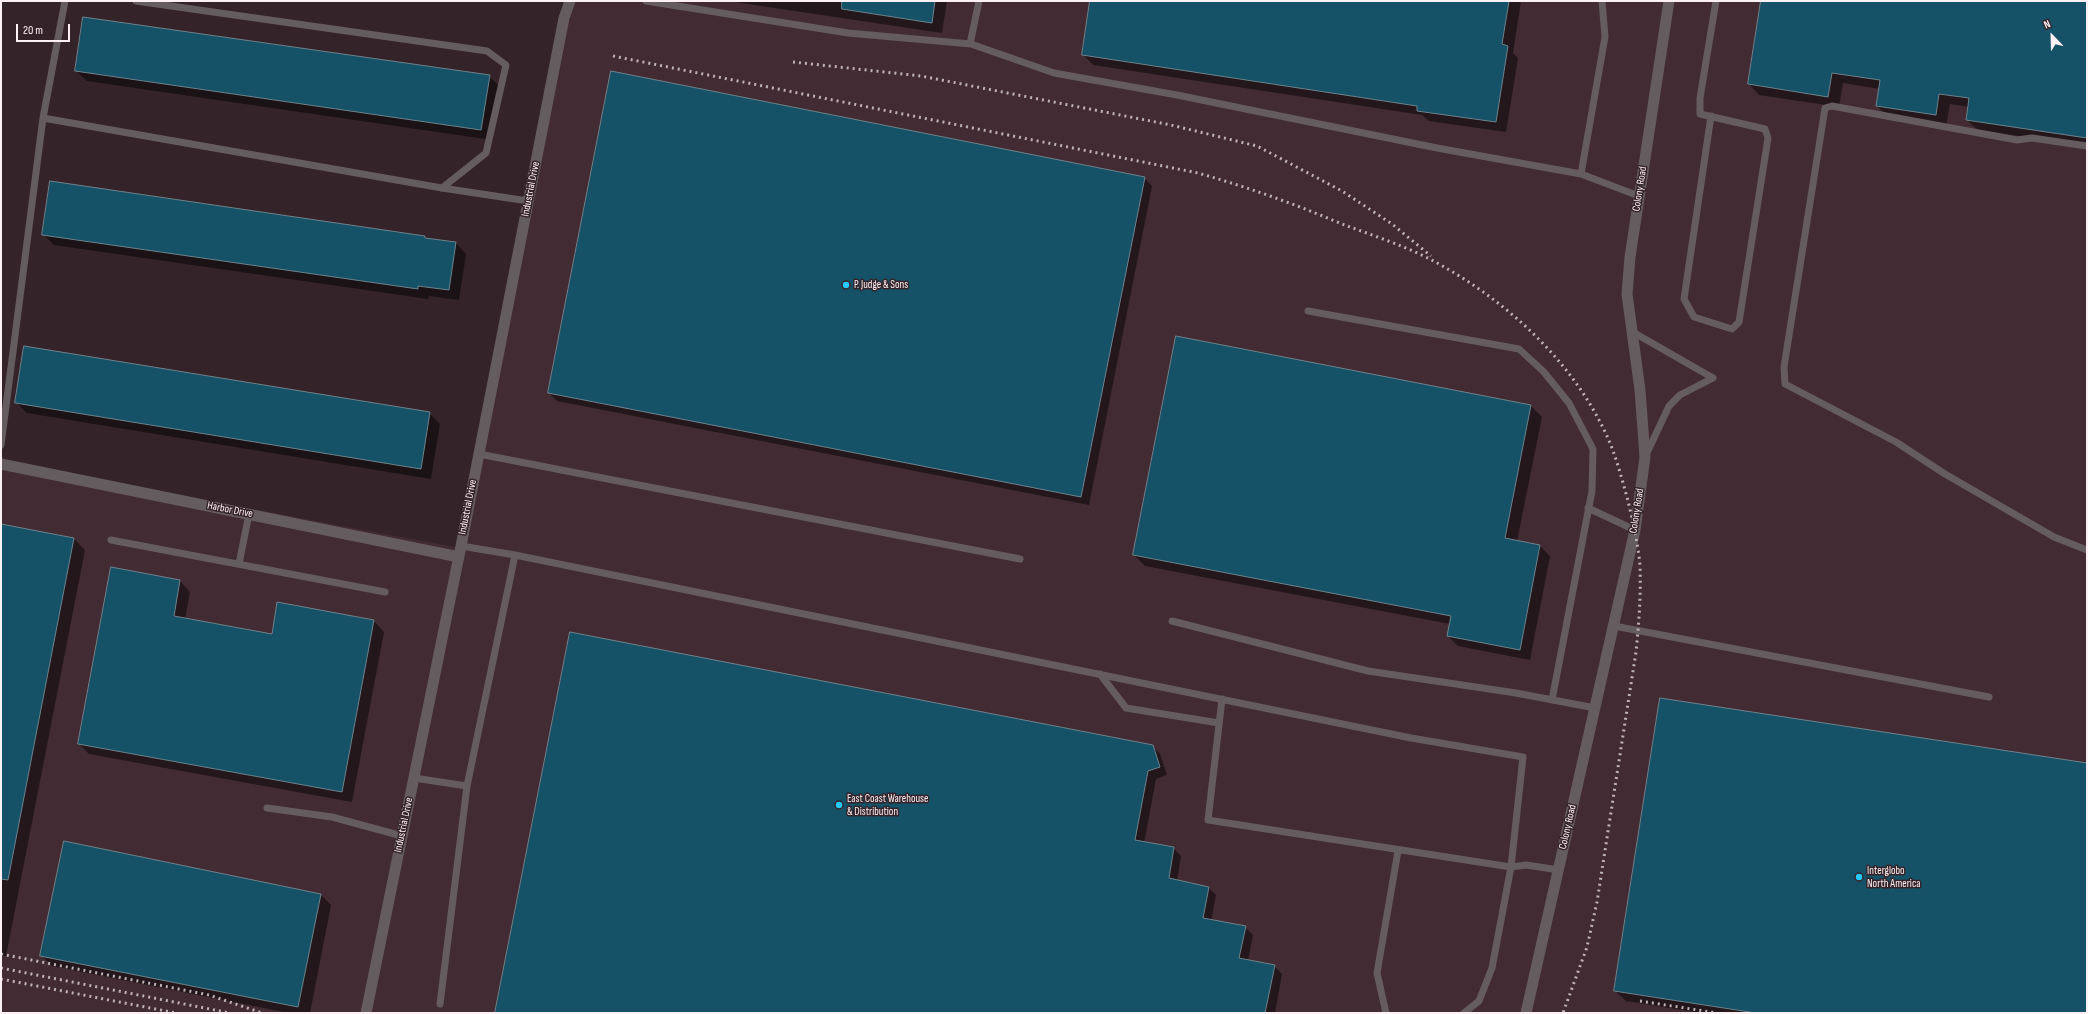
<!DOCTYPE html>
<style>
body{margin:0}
#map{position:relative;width:2088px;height:1014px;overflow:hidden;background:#342328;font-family:"Sofia Sans Condensed",sans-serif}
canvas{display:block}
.frame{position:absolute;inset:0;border:2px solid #fdf1f5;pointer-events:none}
.north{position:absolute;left:2032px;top:16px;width:40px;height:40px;-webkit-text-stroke:3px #342328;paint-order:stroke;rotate:337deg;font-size:11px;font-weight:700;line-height:16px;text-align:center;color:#fdf1f5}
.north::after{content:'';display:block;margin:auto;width:14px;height:18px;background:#fdf1f5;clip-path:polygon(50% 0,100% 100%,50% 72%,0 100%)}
.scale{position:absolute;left:16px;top:24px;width:54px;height:18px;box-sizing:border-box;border:2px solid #fdf1f5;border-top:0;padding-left:5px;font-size:12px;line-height:14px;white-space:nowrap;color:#fdf1f5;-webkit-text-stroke:3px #342328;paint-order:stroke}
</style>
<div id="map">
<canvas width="2088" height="1014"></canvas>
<div class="frame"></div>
<div class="north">N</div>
<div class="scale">20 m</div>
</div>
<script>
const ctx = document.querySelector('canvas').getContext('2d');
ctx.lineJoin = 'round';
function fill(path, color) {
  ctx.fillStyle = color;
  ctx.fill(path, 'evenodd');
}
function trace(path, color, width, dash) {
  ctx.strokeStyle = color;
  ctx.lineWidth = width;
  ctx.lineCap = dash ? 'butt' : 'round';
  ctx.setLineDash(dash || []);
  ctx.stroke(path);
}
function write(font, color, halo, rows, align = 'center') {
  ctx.font = font + ' "Sofia Sans Condensed",sans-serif';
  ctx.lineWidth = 3;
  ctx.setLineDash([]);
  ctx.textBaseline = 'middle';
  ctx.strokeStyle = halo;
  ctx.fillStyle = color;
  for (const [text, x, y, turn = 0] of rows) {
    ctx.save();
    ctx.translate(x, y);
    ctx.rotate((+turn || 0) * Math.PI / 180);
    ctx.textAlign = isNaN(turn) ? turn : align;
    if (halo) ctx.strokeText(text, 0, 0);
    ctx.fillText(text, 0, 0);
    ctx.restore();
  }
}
fill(new Path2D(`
 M563 1H2087V1013H1V462L460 548 567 2Z`), '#422b33');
fill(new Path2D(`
 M728 1H947L942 33Z
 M1091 1H1521L1513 53 1518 58 1506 132 1429 121 1422 115 1093 65 1083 54Z
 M1762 1H2087V146L1978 130 1967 120 1969 107 1950 104 1946 126 1888 117 1877 106 1880 89 1843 83 1839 107 1759 95 1749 84Z
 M76 71 489 76 500 87 492 140 87 81Z
 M1144 178 1152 186 1089 505 557 401 549 393Z
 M44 235 425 236 427 239 456 243 466 254 459 300 429 296 428 299 54 245Z
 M1177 338 1531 406 1542 417 1517 541 1540 546 1550 556 1530 660 1458 646 1448 636 1450 624 1145 566 1134 555Z
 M16 402 429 413 440 424 431 479 27 413Z
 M1 525 74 539 85 550 6 956H1Z
 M180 581 190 592 185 619 272 635 374 621 384 632 352 802 89 754 79 744Z
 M1152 746 1160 754 1167 775 1156 779 1144 843 1173 848 1181 856 1177 881 1208 887 1216 895 1211 921 1245 927 1253 935 1248 961 1274 966 1282 974 1275 1013H496Z
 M2087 764V1013H1701L1626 1001 1615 991Z
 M321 895 331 905 310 1013H289L52 966 41 955Z`), '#0007');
const building = new Path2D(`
 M842 1H935L932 23 842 9Z
 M1090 1H1509L1502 44 1508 46 1496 122 1417 111V106L1082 55Z
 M1761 1H2087V138L1966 120 1969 98 1939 94 1936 115 1876 106 1880 80 1832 73 1828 97 1748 84Z
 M83 17 490 75 481 130 75 71Z
 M611 71 1145 177 1081 497 548 393Z
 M50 181 425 236V238L456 242 449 290 418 286V289L42 235Z
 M1176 336 1531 405 1505 538 1540 545 1520 650 1447 636 1451 616 1133 555Z
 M24 346 430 412 421 469 15 403Z
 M1 524 74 538 8 880 1 879Z
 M111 567 180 580 174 616 272 634 277 602 374 620 342 792 78 744Z
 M570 632 1153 745 1160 767 1148 771 1135 840 1174 847 1169 878 1209 887 1203 918 1246 926 1239 958 1275 965 1265 1013H495Z
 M1660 698 2087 763V1013H1756L1614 991Z
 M64 841 321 894 298 1007 40 956Z`);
fill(building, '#155167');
trace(building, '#6e828b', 1);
trace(new Path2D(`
 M136 1 487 51 506 65 486 153 442 188
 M646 1 848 33 971 44 1054 73 1177 95 1437 148 1581 174 1639 196
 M970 44 979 1
 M1711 116 1684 299 1694 317 1732 329 1739 322 1768 138 1765 129 1700 114V98L1716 1
 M43 118 65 1
 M2087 146 2032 138 2017 140 1832 106 1825 108 1784 367 1785 384 1896 442 1945 474 2054 537 2087 550
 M1581 174 1605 37 1602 1
 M1308 311 1519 349 1543 371 1569 403 1593 449 1592 491 1552 700
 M1631 331 1713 378
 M1 445 43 118 442 188 528 201
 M479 454 1020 559
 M1646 455 1669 406 1680 395 1713 378
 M1588 508 1635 530
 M111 540 385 592
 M461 546 515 555 1411 738 1523 757 1511 867 1492 968 1479 1001 1464 1013
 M239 564 249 514
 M1172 621 1368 671 1516 693 1595 708
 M1614 626 1989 697
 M1100 674 1126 708 1219 723
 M1222 699 1208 820 1511 867 1526 865 1559 870
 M414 778 467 786
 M267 808 332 817 402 836
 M440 1004 467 786 515 555
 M1386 1013 1377 973 1398 851`), '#655c5f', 7);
trace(new Path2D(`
 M1 464 459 557
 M366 1013 461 546 564 18 570 1
 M1526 1013 1635 530 1645 457 1640 390 1627 294 1630 257 1669 1`), '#655c5f', 11);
trace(new Path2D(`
 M613 56 1198 173C1247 187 1295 204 1342 224 1374 236 1409 247 1439 264 1509 303 1573 362 1607 436 1616 456 1622 479 1628 501 1633 522 1638 544 1640 565 1641 595 1639 623 1636 652L1597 902 1587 947 1563 1013
 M793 62 921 76 1171 125 1257 146 1342 191 1392 224 1431 256
 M1 954 209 995 262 1013
 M1 968 230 1013
 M1 979 176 1013
 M1640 1001 1717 1013`), '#bfb2b6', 3, [2, 4]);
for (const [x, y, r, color] of [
 [846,285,4,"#26c9fe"],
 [839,805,4,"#26c9fe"],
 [1859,877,4,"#26c9fe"]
]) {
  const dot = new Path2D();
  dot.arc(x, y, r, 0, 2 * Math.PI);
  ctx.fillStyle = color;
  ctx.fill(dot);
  trace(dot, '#342328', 1.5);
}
write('11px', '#fdf1f5', '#342328', [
 ["Industrial Drive",531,189,-79],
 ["Colony Road",1640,189,-81],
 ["Industrial Drive",468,507,-79],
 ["Harbor Drive",230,510,11],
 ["Colony Road",1637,511,-81],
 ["Industrial Drive",404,825,-78],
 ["Colony Road",1568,827,-77]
]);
write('11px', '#fdf1f5', '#342328', [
 ["P. Judge & Sons",854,285],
 ["East Coast Warehouse",847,799],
 ["& Distribution",847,812],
 ["Interglobo",1867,871],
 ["North America",1867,884]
], 'left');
</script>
